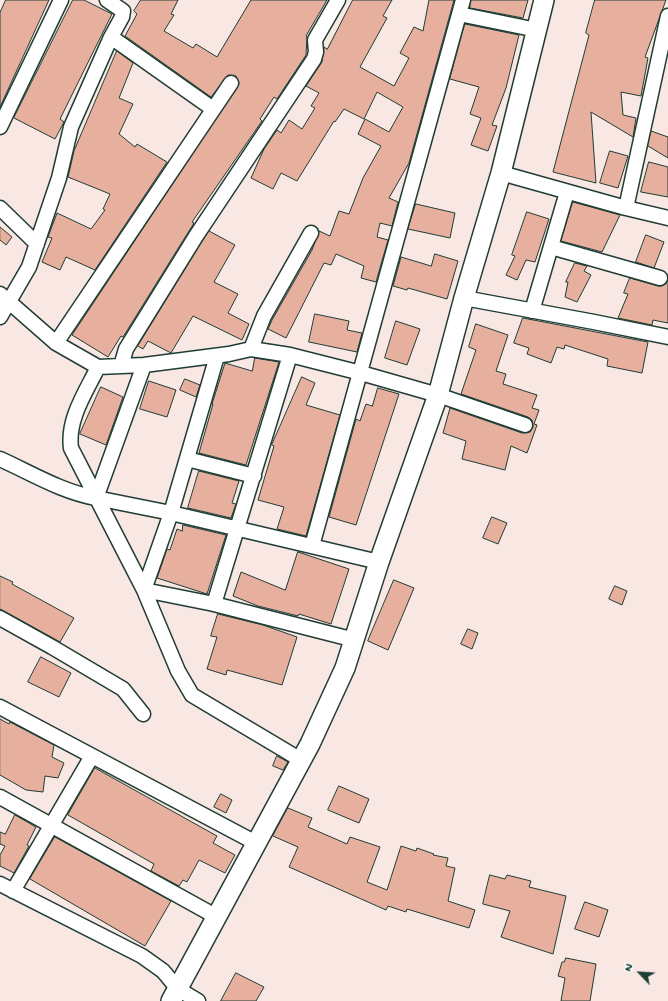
<!DOCTYPE html>
<style>
body{margin:0}
#map{position:relative;width:668px;height:1001px;overflow:hidden;background:#f8e7e2;font-family:"Gochi Hand",sans-serif}
canvas{display:block}
.north{position:absolute;left:620px;top:953px;width:40px;height:40px;-webkit-text-stroke:3px #fff;paint-order:stroke;rotate:295deg;font-size:11px;font-weight:700;line-height:16px;text-align:center;color:#1f3d34}
.north::after{content:'';display:block;margin:auto;width:14px;height:18px;background:#1f3d34;clip-path:polygon(50% 0,100% 100%,50% 72%,0 100%)}
</style>
<div id="map">
<canvas width="668" height="1001"></canvas>
<div class="north">N</div>
</div>
<script>
const ctx = document.querySelector('canvas').getContext('2d');
ctx.lineJoin = 'round';
function fill(path, color) {
  ctx.fillStyle = color;
  ctx.fill(path, 'evenodd');
}
function trace(path, color, width, dash) {
  ctx.strokeStyle = color;
  ctx.lineWidth = width;
  ctx.lineCap = dash ? 'butt' : 'round';
  ctx.setLineDash(dash || []);
  ctx.stroke(path);
}
const building = new Path2D(`
 M6 0H49L0 107V13Z
 M73 0H84L112 14 60 119 64 122 55 139 14 118Z
 M141 0H178L171 14 174 15 164 31 193 48 196 44 217 57 251 0H327L306 36 307 37 306 55 277 99 274 97 260 119 262 121 192 222 194 223 123 337 121 336 108 357 72 335 239 84 236 76 228 75 211 97 125 36 137 14 134 11Z
 M353 0H392L383 16 387 18 360 67 394 86 409 58 400 53 414 27 423 31 429 0H454L409 163 389 198 398 202 392 226 380 223 377 237 388 240 376 282 361 278 364 266 336 254 331 265 324 263 286 338 268 329 272 320 312 250 319 231 330 236 339 211 349 214 363 178 381 146 358 134 365 119 389 132 403 107 377 92 364 119 344 109 335 122 334 121 297 181 281 173 273 189 251 178 264 149 277 130 281 133 289 120 302 129 315 108 311 106 319 93 306 86 322 62 324 47 327 49Z
 M471 0H528L523 18 470 8Z
 M595 0H666L645 57 648 58 641 96 621 92 623 115 636 118 633 137 591 112 596 183 553 172 589 35 586 33Z
 M465 24 519 35 506 88 492 125 497 126 488 151 471 145 481 118 470 114 479 87 450 79Z
 M117 51 133 63 119 98 133 104 119 134 135 147 137 144 167 162 95 270 66 257 60 270 42 262 52 238 48 237 57 213 91 229 105 210 103 209 110 194 68 177 74 151Z
 M651 131 668 137V158L648 146Z
 M610 151 628 156 618 188 600 183Z
 M649 162 668 167V197L641 192Z
 M573 202 620 215 602 252 561 241Z
 M416 204 455 213 450 238 408 229Z
 M527 212 549 219 535 262 526 260 517 280 506 275 515 256 512 255Z
 M0 227 12 237 6 245 0 240Z
 M209 231 235 245 214 282 238 294 228 313 249 324 242 340 193 316 171 353 148 341 143 349 138 346Z
 M646 235 664 242 654 268 636 262Z
 M435 254 458 261 447 299 408 288 407 290 393 286 401 257 431 266Z
 M575 263 587 266 584 271 591 275 577 302 565 297 568 282H566Z
 M630 278 658 286H662L668 281V323L653 320 652 325 618 318 628 294 624 293Z
 M315 314 349 321 347 330 362 333 357 352 309 342Z
 M523 318 648 342 642 373 607 366 608 359 565 345 564 349 557 347 551 363 527 354 529 348 514 343Z
 M396 321 420 329 407 365 385 358Z
 M476 324 508 335 496 371 506 374 503 384 537 395 532 408 539 410 534 424 537 425 527 453 511 446 505 470 462 459 466 441 443 433 450 408 522 433 530 432 533 427 532 420 528 417 461 394 476 350 469 347Z
 M255 358 279 362 246 465 199 453 213 404H212L225 363 252 371Z
 M302 377 315 383 306 405 340 415 306 536 277 529 284 507 258 500 274 446 272 445Z
 M185 379 200 385 196 397 180 390Z
 M149 381 176 390 167 417 140 409Z
 M101 387 123 397 106 445 80 434Z
 M378 388 399 394 356 525 329 517 356 419 360 421 366 404 372 406Z
 M199 471 239 481 232 503 236 504 231 518 188 508Z
 M492 517 507 523 498 544 483 538Z
 M183 525 226 535 207 594 157 578 167 549 170 550 177 529 182 531Z
 M298 552 349 569 331 624 299 614 298 616 258 606 233 596 241 572 285 590Z
 M0 576 13 582 12 584 74 618 60 642 0 609Z
 M394 580 414 588 388 650 368 641Z
 M615 586 627 591 622 605 609 599Z
 M218 614 263 625 297 637 282 685 227 670 226 675 207 669 217 637 211 636Z
 M468 629 478 633 472 649 461 644Z
 M41 657 71 673 59 697 28 682Z
 M0 719 9 724 10 722 54 745 52 757 64 763 58 778 45 776 43 792 26 790 0 775Z
 M277 756 288 762 283 770 273 766Z
 M95 768 217 836 213 843 235 855 225 873 199 860 187 882 183 880 179 886 151 871 154 864 68 815Z
 M339 786 369 799 359 823 328 810Z
 M221 794 232 800 226 813 214 807Z
 M288 808 312 818 308 827 347 844 350 837 380 847 367 882 387 890 401 846 416 851 417 848 434 854 433 855 448 858 446 866 455 868 448 901 475 910 469 928 407 909 406 912 388 906 386 910 289 867 298 847 273 836Z
 M15 815 36 827 27 845 29 846 14 873 0 866V855L5 846 0 844V832L5 834Z
 M55 837 171 901 145 946 30 879Z
 M490 875 505 879 507 875 531 881 529 887 566 896 553 954 501 937 510 911 483 904Z
 M585 902 608 910 599 937 575 929Z
 M566 958 596 964 590 1001H561L565 978 558 976 562 962H564Z
 M236 973 264 987 256 1001H221Z`);
fill(building, '#e7af9e');
trace(building, '#1f3d34', 1);
const street = new Path2D(`
 M459 14 537 30
 M111 37 213 109
 M0 127 61 0
 M501 173 626 208 668 218
 M0 208 37 244
 M626 208 668 16
 M551 247 660 278
 M0 294 56 343 98 367 144 365 229 354 251 349 290 355 361 373 438 395 525 425
 M464 298 594 322 668 337
 M532 311 567 192
 M0 317 29 267 59 178 71 127 111 37 122 17 123 11 107 0
 M56 343 231 83
 M251 349 264 316 311 233
 M217 356 171 513 144 590 178 671 192 695 301 760
 M144 365 96 498 171 513 379 562
 M121 366 126 349 196 236 314 59 316 52 315 40 338 0
 M98 367C86 392 67 419 71 448L144 590 214 604 355 640
 M0 459C31 473 62 492 96 498
 M187 459 254 476
 M312 546 463 0
 M214 604 290 355
 M0 618 52 647 123 689 143 714
 M0 707 256 843
 M0 797 217 917
 M0 884 142 956 163 971 178 989 198 1001
 M13 891 92 756`);
const secondary = new Path2D(`
 M171 1001 310 744 345 668 379 562 438 395 464 298 501 173 544 0`);
trace(street, '#1f3d34', 17);
trace(secondary, '#1f3d34', 22);
trace(street, '#fff', 14);
trace(secondary, '#fff', 19);
</script>
